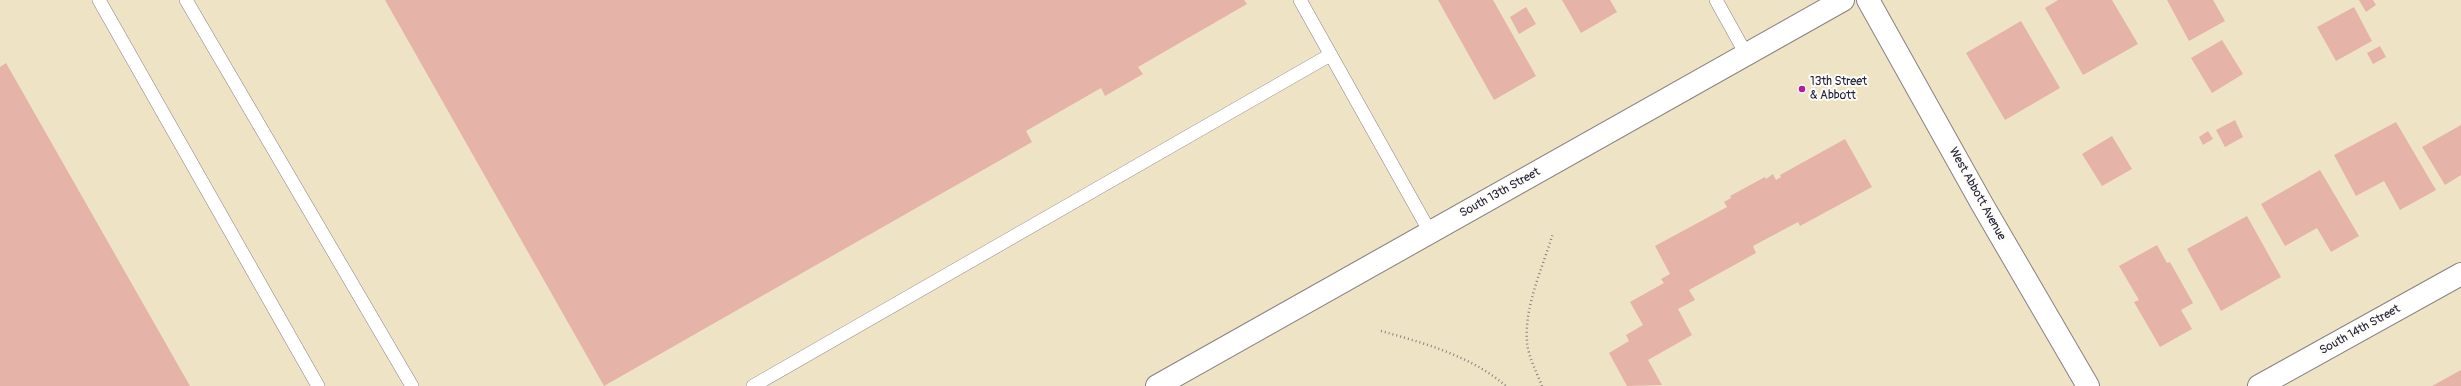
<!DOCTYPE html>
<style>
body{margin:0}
canvas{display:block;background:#efe3c6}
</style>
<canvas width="2461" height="386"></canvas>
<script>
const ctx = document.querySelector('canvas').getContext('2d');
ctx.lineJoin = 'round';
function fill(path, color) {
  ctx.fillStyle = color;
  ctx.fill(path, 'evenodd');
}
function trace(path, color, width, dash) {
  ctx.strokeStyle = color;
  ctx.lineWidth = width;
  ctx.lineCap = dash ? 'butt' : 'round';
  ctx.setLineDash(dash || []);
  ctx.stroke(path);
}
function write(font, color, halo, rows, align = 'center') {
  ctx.font = font + ' Pangolin,sans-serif';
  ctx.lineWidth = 4;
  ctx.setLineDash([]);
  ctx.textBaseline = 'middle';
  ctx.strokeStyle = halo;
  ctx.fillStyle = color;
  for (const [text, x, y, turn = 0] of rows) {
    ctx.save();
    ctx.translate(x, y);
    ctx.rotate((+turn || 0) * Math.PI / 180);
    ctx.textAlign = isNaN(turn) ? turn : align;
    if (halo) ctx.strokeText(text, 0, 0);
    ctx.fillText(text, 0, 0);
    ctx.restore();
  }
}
fill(new Path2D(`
 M385 0H1244L1247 4 1138 67 1143 74 1105 96 1101 88 1026 131 1032 142 604 386Z
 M1438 0H1493L1536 76 1494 100Z
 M1562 0H1610L1617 12 1581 33Z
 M2058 0H2112L2138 44 2083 75 2045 8Z
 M2167 0H2213L2225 21 2189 41Z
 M2359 0H2373L2376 5 2366 12Z
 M1526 7 1536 24 1519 34 1510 17Z
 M2354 7 2372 41 2336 61 2317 27Z
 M2021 21 2060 88 2005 120 1966 53Z
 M2222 40 2243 74 2212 93 2191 58Z
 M2380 46 2386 57 2373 64 2367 53Z
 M6 63 190 386H0V67Z
 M2235 120 2243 137 2225 147 2216 130Z
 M2396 122 2436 190 2400 210 2384 181 2356 196 2334 155Z
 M2461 125V175L2445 185 2422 147Z
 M2208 131 2213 139 2203 145 2199 137Z
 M2112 136 2132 169 2102 186 2082 154Z
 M1845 139 1872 187 1800 226 1798 222 1753 246 1756 253 1689 290 1695 300 1678 309 1692 335 1648 360 1662 385 1627 386 1609 353 1629 341 1626 335 1643 325 1630 302 1664 283 1661 279 1670 274 1655 246 1727 207 1724 202 1731 198 1730 196 1765 177 1766 179 1773 174 1776 180 1781 177 1780 175Z
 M2320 170 2359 236 2331 252 2317 228 2285 246 2261 204Z
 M2247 216 2281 277 2221 311 2187 249Z
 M2157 245 2167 263 2170 262 2193 303 2181 310 2192 329 2160 347 2134 302 2139 300 2119 266Z
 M2461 370V386H2432Z`), '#e5b3a8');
const service = new Path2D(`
 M99 0 318 386
 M186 0 412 386
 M1300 0 1430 232
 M1716 0 1746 54
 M753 386 1330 55`);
const minor = new Path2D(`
 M1868 0 1982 204 2088 386
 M2259 386 2461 274`);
const tertiary = new Path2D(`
 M1157 386 1843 0`);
trace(service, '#888280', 14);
trace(minor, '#888280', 24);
trace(tertiary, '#888280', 24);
trace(new Path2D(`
 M1381 331C1424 343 1471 356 1506 386
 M1542 386C1537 373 1528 356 1527 342 1524 306 1543 267 1553 233`), '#888280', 2.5, [1, 3]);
trace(service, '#fff', 13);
trace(minor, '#fff', 22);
trace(tertiary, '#fff', 22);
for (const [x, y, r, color] of [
 [1802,89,4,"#b5179e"]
]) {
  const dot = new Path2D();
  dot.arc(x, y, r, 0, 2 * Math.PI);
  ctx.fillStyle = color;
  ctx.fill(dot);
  trace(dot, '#fdfcf7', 1.5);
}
write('12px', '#22223b', '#fdfcf7', [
 ["13th Street",1810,82],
 ["& Abbott",1810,96]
], 'left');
write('12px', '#22223b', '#fdfcf7', [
 ["South 13th Street",1500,193,-29],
 ["West Abbott Avenue",1977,194,61],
 ["South 14th Street",2360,330,-29]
]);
</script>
